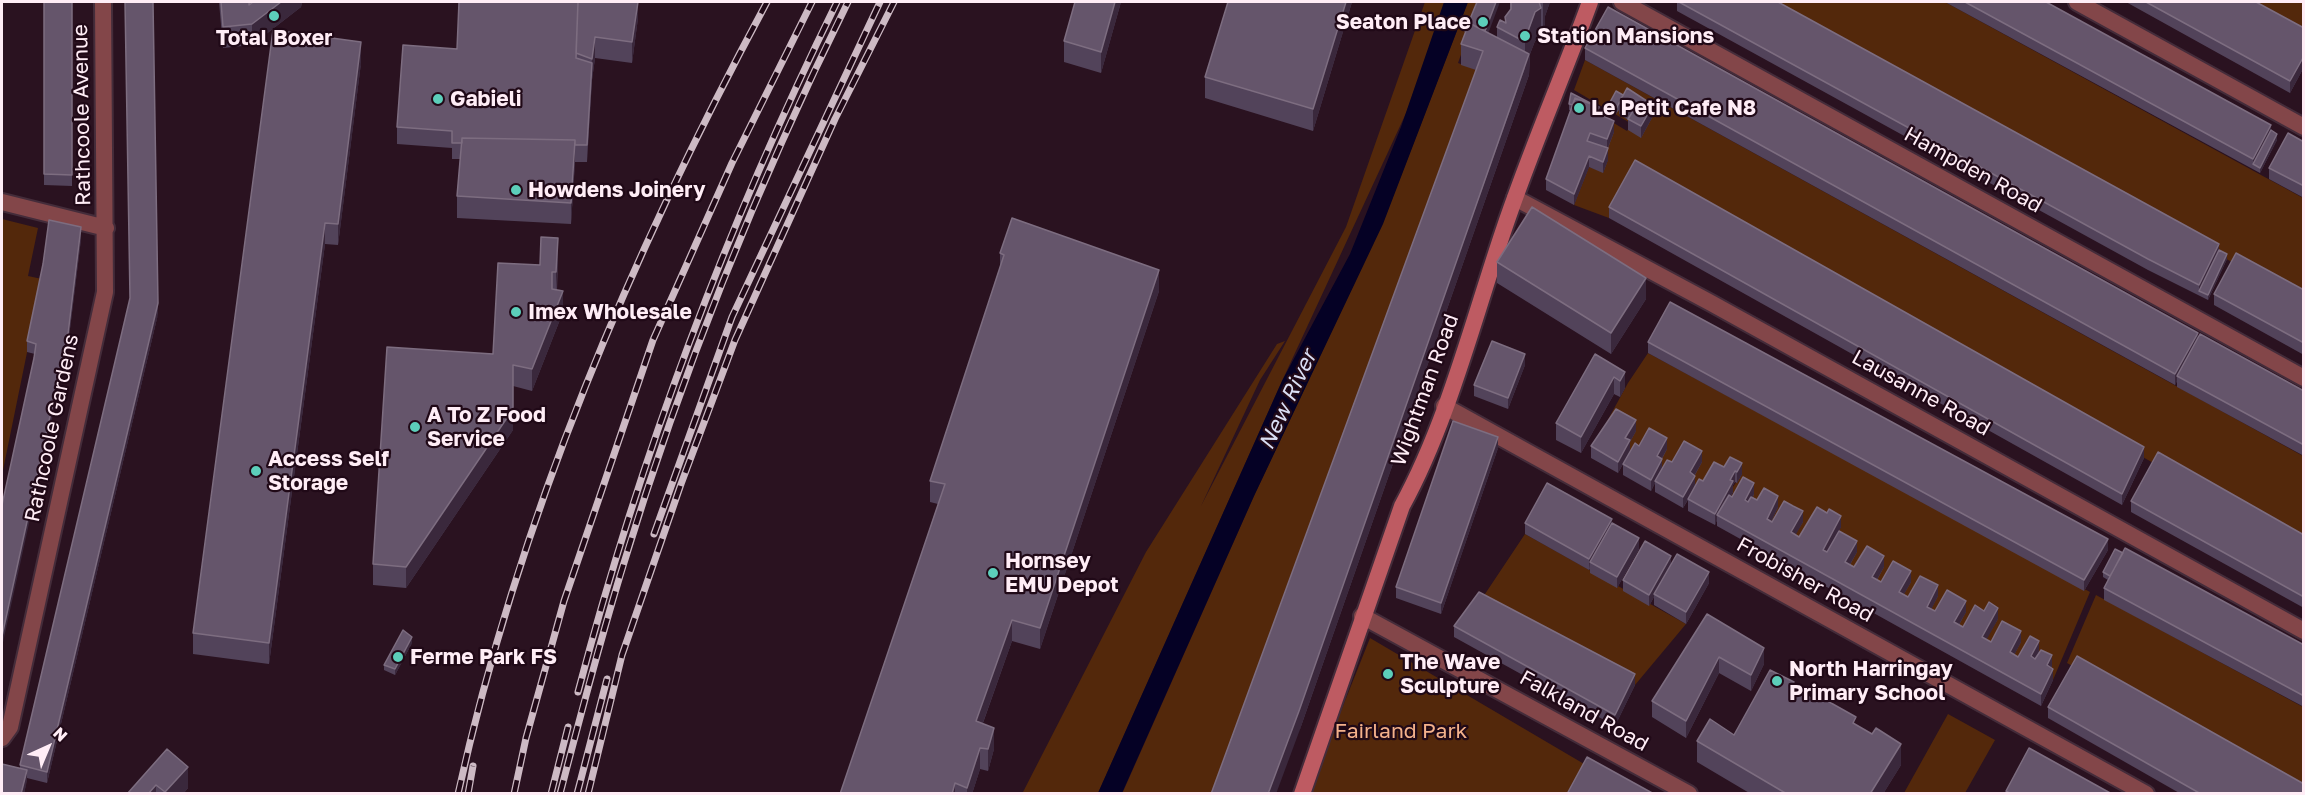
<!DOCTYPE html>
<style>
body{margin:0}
#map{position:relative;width:2305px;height:795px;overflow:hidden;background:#2a1220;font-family:"Golos Text",sans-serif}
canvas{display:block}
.frame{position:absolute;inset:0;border:3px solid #ffedf6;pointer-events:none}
.north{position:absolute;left:18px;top:717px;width:60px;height:60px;-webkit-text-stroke:4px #200917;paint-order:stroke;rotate:44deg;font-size:16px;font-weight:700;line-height:24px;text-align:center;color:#ffedf6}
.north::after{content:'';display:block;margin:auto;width:21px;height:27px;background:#ffedf6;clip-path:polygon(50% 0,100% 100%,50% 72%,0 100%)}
</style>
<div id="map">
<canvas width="2305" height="795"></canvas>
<div class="frame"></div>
<div class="north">N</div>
</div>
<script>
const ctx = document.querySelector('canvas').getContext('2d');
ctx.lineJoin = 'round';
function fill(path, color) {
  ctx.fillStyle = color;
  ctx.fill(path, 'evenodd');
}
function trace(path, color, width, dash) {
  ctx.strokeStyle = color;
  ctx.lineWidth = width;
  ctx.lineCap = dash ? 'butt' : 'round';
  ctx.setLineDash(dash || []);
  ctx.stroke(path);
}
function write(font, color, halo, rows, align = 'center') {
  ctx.font = font + ' "Golos Text",sans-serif';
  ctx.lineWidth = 4.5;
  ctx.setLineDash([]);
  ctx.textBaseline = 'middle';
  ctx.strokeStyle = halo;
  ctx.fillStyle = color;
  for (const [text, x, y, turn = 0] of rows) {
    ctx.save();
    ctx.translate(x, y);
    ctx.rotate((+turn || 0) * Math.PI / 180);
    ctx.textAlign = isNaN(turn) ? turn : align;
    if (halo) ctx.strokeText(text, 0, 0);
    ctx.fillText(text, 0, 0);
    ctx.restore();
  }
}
fill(new Path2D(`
 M1425 2H1446L1407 111 1282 381 1098 793 1022 794 1146 552 1277 344 1285 341 1260 380 1201 506 1346 227Z
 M1468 2H1480L1458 63 1483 72 1218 793 1122 794 1254 496 1383 222Z
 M1758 2H1945L2303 198V301Z
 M2236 2H2303V39Z
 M1585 60 2303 456V547L1635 172 1609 218 1574 205 1589 167 1603 172 1608 160 1594 111 1627 131 1632 124 1574 90Z
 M2 219 38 228 28 276 42 279 2 475Z
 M1648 353 2090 592 2053 680 2047 676 2051 666 2018 668 1954 633 1966 612 1935 622 1823 561 1841 527 1799 548 1791 543 1802 522 1772 533 1726 505 1733 493 1730 491 1742 474 1703 492 1599 436 1628 383Z
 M1525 534 1686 624 1635 685 1479 603Z
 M2096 595 2303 707V793H2299L2067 663Z
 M1370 638 1596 771 1587 793 1308 794Z
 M1948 714 1995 740 1965 793H1904Z`), '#53280b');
fill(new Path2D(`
 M1444 2H1468L1383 224 1254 496 1122 793H1098L1282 381 1350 254 1401 127Z`), '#050125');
const minor = new Path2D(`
 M1622 2 2304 378
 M2077 2 2304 127
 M1515 198 1711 303 2304 631
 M2 202 106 228
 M1444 406 2146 794
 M1362 616 1689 794
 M2 738 10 727 105 292 103 2`);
const secondary = new Path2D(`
 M1302 794 1402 506C1447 424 1473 321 1503 232 1529 154 1562 79 1590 2`);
trace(minor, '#442c3a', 20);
trace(secondary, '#442c3a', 20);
trace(minor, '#834649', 16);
trace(secondary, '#be5b62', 16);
const rail = new Path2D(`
 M654 534 732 317 880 2
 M578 692C641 453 728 223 837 2
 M458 794C520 514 632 253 767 2
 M468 794 473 766
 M514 794 526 738 564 601 653 340 732 163 812 2
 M551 794 568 727
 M560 794C580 717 600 641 623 566 682 372 758 183 848 2
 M577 794 607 679
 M588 794 622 655 681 484 735 340 835 119 894 2`);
trace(rail, '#cdbac4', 7);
trace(rail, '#200917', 4.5, [14]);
fill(new Path2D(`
 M44 2H72V186L44 185Z
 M219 2H249V5L253 2H302L301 7 252 45 223 48Z
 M638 2V18L632 63 595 58 592 80 587 162H575L571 224 457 218V196L460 159H452V148L397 144V127L457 49Z
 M1121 2 1101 73 1064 62V41Z
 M1352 2 1313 131 1205 98V77Z
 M1510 2H1550L1545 16V24L1543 29 1541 30V37L1535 41 1530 54 1529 75 1299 732 1476 70 1461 65V44L1488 33 1497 38V27L1505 22V17L1510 11Z
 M1677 2H1778L2219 250 2227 259 2208 300 2148 270 1677 11Z
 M1945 2H2046L2271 130 2277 140 2260 173Z
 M2126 2H2256L2304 28V67L2290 93Z
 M1585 48 2198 336 2304 391V456L2177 387V381L2175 385 1585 60Z
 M361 63 338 245 325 244 269 664 193 654V633Z
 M2304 86V102L2302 101V90Z
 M1616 91 1653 116 1641 138 1628 130V120L1619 114V110L1616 114 1609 110V104Z
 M1569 104 1599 114 1614 132 1608 148V160L1603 173 1589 167 1574 205 1546 190V179L1571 110H1569Z
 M2304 142V198L2269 179V168Z
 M1609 207 2144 458 2122 505 1609 218Z
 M81 239 68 345 35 354 27 352V341Z
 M1000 253 1159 291 1040 649 1012 641 983 723 994 749 988 771 980 769 972 794H840L938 504 930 502V481L1000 268Z
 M558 259 557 290 563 312 532 391 513 386V430L406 588 373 585V564L493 354 540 265Z
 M1497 262 1646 299 1611 354 1497 283Z
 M2304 290V355L2214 305V294Z
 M158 314 47 783 27 778 24 794H2V764L20 768V765Z
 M1648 342 2108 550 2084 591 1648 353Z
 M1595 354 1625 372V388L1620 397 1614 394 1581 453 1556 440V423Z
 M1525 365 1508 409 1474 396V385Z
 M1636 431 1630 442V452L1618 473 1591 458V446Z
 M1639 446 1667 449 1662 459V469L1672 462H1702L1695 475V486L1724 467 1730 457 1742 474 1737 483 1735 482 1733 485V492L1731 496 1732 497 1754 494 1753 497 1757 500 1778 507 1771 522H1803L1795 535 1799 537 1841 527 1827 552H1857L1850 565 1854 567H1884L1877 580 1881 582H1911L1904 594 1908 597 1938 596 1931 609 1935 611 1966 612 1959 625 1963 627 1998 619 1986 639 1991 642H2021L2014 655 2018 657 2039 652 2052 666 2051 668 2053 680 2041 706 1717 526V520L1715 525 1688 511V500L1683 508 1655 492V483L1651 491 1623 475V464Z
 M1498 448 1441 614 1396 598V587Z
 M2131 501 2304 535V608L2131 512Z
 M1525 523H1612L1639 549 1617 588 1590 573V569L1589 570 1525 534Z
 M1671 564 1709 583 1686 624 1654 605V597L1649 606 1623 591V580Z
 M2103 572 2304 645V707L2104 600V588L2108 580 2103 577Z
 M1707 614 1764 664 1751 691 1719 673 1686 738 1652 717V701Z
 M1454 626 1635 685 1615 726 1454 637Z
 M412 643 395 675 384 670V665Z
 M1794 687 1856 725 1901 765 1883 794H1751L1697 762V741L1734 735Z
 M2048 707 2304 794H2181L2048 718Z
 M167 749 188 788 183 794H127Z`), '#52435a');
fill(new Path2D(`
 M281 2H302L301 7 252 45V24Z
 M638 2V18L632 63V42Z
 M1115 2H1121L1101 73V52Z
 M1346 2H1352L1313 131V109Z
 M1496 2H1500L1482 50V38Z
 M1543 2H1550L1545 16V24L1543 29Z
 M1541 8V37L1535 41 1530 54 1529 75 1299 732 1276 794H1268L1525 68V42L1535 12Z
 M595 37V58L592 80 587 162 592 59Z
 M361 42V63L338 245V224Z
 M2304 56V67L2290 93V81Z
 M1653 105V116L1641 138V126Z
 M1614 121V132L1607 150V139Z
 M2271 125V136L2253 164V170V159Z
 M2277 134V140L2260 173V168Z
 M575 140V161L571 224V203Z
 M1608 148V160L1603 173V162Z
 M1589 156V167L1574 205V194Z
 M325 223V244L269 664V643Z
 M81 227V239L68 345 2 647V636Z
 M558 238V259L556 293V272Z
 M2219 244V255L2199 291V285Z
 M2227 254V259L2208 300V295Z
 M1159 270V291L1040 649V628Z
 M1646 278V299L1611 354V333Z
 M563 291V312L532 391V369Z
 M158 303V314L47 783V772Z
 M2198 333V344L2177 376V381L2175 385V374Z
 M1525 354V365L1508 409V398Z
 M513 365V430L406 588V567Z
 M1625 372V388L1620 397V381Z
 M1614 377V394L1581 453V437Z
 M1636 420V431L1630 442V452L1618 473V462L1625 438Z
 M1498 437V448L1441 614V603Z
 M1667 438V449L1657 467V456Z
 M2144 447V458L2122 505V494Z
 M1702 451V462L1690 483V472Z
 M1662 459V470L1655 481V483L1651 491V480Z
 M1742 463V474L1737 483V472Z
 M1735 471V482L1733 485V492L1720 516 1717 515V520L1715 525V514Z
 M1695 476V487L1683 508V497Z
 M1754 483V494L1745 512V500Z
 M1778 496V507L1767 531V519Z
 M1803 511V522L1791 543V532Z
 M1841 516V527L1823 561V550Z
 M1612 519V530L1590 562 1589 570V559Z
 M1639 538V549L1617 588V577Z
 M2108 539V550L2084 591V580Z
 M1857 541V552L1845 573V562Z
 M1671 556V567L1654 594V597L1649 606V595Z
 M1884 556V567L1872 588V577Z
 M1911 571V582L1899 603V592Z
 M1709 572V583L1686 624V612Z
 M1938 585V596L1927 618V607Z
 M1966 601V612L1954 633V622Z
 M1998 608V619L1982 648V637Z
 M1012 620V641L976 742V721Z
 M2021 631V642L2010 663V652Z
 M412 637V643L395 675V669Z
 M2039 641V652L2031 668V656Z
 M1764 648V664L1751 691V675Z
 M2052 655V666L2047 676V665Z
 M1719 657V673L1686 738V721Z
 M2053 669V680L2041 706V694Z
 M1635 674V685L1615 726V715Z
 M994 728V749L988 771V749Z
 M1901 744V765L1883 794H1870Z
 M980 748V769L972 794H967V788Z
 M188 767V788L183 794H165V792Z
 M27 770V781L24 794H21Z
 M955 783V794H952Z
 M156 785V794H148Z`), '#3a283c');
const building = new Path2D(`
 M44 2H72V175L44 174Z
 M125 2H153L158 303 47 772 20 765 130 298Z
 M221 2H249V5L253 2H281L252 24 223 27Z
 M459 2H578L576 58 592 63 587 145H575V140L462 138V143H452V131L397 127 403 45 457 49Z
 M578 2H638L632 42 595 37 592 59 576 53Z
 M1075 2H1115L1101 52 1064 41Z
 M1228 2H1346L1313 109 1205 77Z
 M1477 2H1496L1485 31 1469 23 1465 31Z
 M1511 2H1539L1541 8 1535 12 1528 31 1530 35 1525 42 1497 27 1500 20 1506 23 1505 17 1511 9Z
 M1679 2H1778L2219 244 2199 285 2148 259Z
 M1965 2H2046L2271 125 2253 159Z
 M2146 2H2256L2304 28V56L2290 81Z
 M1608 7 2198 333 2175 374 1585 48Z
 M1469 23 1529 54 1299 711 1268 794H1211L1483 51 1461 44Z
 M273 30 361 42 338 224 325 223 269 643 193 633Z
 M1627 88 1653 105 1641 126 1628 119 1633 111 1619 103Z
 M1616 91 1623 95 1616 109 1609 104Z
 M1571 93 1594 105 1575 98 1573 105 1569 104Z
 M1575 98 1599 107 1597 113 1614 121 1607 139 1590 133 1587 141 1608 148 1603 162 1589 156 1574 194 1546 179Z
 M2271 130 2277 134 2260 168 2253 164Z
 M2288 133 2304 142V186L2269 168Z
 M462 138 575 140 571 203 457 196Z
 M1635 160 2144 447 2122 494 1609 207Z
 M1532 207 1646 278 1611 333 1497 262Z
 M1012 218 1159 270 1040 628 1012 620 976 721 994 728 988 749 980 748 967 788 955 783 952 794H840L945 484 930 481 1004 255 1000 253Z
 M49 220 81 227 68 334 2 636V505L34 358 36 344 27 341 43 264Z
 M541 237 558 238 556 272H552V289L563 291 532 369 513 365V409L406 567 373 564 387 347 493 354 498 263 540 265Z
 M2219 250 2227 254 2208 295 2199 291Z
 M2236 253 2304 290V343L2214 294Z
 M1670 302 2108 539 2084 580 1648 342Z
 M2200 334 2304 391V445L2177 376Z
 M1492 341 1525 354 1508 398 1474 385Z
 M1595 354 1625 372 1620 381 1614 377 1581 437 1556 423Z
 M1616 409 1636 420 1625 438 1630 440 1618 462 1591 446Z
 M1453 421 1498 437 1441 603 1396 587Z
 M1649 428 1667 438 1657 456 1662 459 1651 480 1623 464 1635 443 1639 446Z
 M1684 441 1702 451 1690 472 1695 476 1683 497 1655 481 1667 460 1672 462Z
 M2158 452 2304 535V597L2131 501Z
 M1730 457 1742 463 1737 472 1735 471 1730 480 1733 481 1715 514 1688 499 1699 479 1703 481 1714 462 1724 467Z
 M1743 477 1754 483 1745 500 1748 502 1751 497 1757 500 1764 488 1778 496 1767 519 1772 522 1784 501 1793 506 1803 511 1791 532 1799 537 1817 507 1827 513 1829 509 1841 516 1823 550 1827 552 1839 531 1857 541 1845 562 1854 567 1867 546 1884 556 1872 577 1881 582 1893 561 1911 571 1899 592 1908 597 1920 576 1938 585 1927 607 1935 611 1947 590 1966 601 1954 622 1963 627 1975 605 1984 611 1989 602 1998 608 1982 637 1991 642 2002 621 2021 631 2010 652 2018 657 2030 636 2039 641 2031 656 2035 659 2041 650 2052 655 2047 665 2053 669 2041 694 1717 515 1729 495 1732 497Z
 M1547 483 1612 519 1589 559 1525 523Z
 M1612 523 1639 538 1617 577 1590 562Z
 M1645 541 1671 556 1649 595 1623 580Z
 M2125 548 2304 645V696L2104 588Z
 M2115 549 2123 553 2110 576 2103 572Z
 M1677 554 1709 572 1686 612 1654 594Z
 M1479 592 1635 674 1615 715 1454 626Z
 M1707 614 1764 648 1751 675 1719 657 1686 721 1652 701Z
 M403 630 412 637 395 669 384 665Z
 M2077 656 2304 784V794H2201L2048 707Z
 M1770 670 1794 682 1792 686 1812 699 1815 694 1856 717 1853 723 1872 734 1876 728 1901 744 1870 794H1787L1697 741 1710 719 1734 735Z
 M2029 748 2112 794H2011L2006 791Z
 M167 749 188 767 165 792 156 785 148 794H127Z
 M1587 757 1654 794H1567Z
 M2 764 27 770 21 794H5L2 792Z`);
fill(building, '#65556b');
trace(building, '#7d6d80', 1.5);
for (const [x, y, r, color] of [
 [274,16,6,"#5cceba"],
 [1483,22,6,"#5cceba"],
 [1525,36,6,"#5cceba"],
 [438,99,6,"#5cceba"],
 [1579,108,6,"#5cceba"],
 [516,190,6,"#5cceba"],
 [516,312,6,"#5cceba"],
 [415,427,6,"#5cceba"],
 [256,471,6,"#5cceba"],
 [993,573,6,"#5cceba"],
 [398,657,6,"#5cceba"],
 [1388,674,6,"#5cceba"],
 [1777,681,6,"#5cceba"]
]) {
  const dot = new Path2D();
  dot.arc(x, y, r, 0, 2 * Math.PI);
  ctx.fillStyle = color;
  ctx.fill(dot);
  trace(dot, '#200917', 2);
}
write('bold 21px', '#ffedf6', '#200917', [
 ["Seaton Place",1471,22,"right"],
 ["Station Mansions",1537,36],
 ["Total Boxer",274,38,"center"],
 ["Gabieli",450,99],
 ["Le Petit Cafe N8",1591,108],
 ["Howdens Joinery",528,190],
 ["Imex Wholesale",528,312],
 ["A To Z Food",427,415],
 ["Service",427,439],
 ["Access Self",268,459],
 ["Storage",268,483],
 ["Hornsey",1005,561],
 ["EMU Depot",1005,585],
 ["Ferme Park FS",410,657],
 ["The Wave",1400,662],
 ["Sculpture",1400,686],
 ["North Harringay",1789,669],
 ["Primary School",1789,693]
], 'left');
write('21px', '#ffedf6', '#200917', [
 ["Rathcoole Avenue",82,115,-91],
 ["Hampden Road",1973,170,29],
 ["Wightman Road",1425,390,-70],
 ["Lausanne Road",1921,393,29],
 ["Rathcoole Gardens",52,428,-78],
 ["Frobisher Road",1805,580,29],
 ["Falkland Road",1584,711,29]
]);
write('21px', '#f4b18b', '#200917', [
 ["Fairland Park",1401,731]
]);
write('italic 22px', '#d9ddf3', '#200917', [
 ["New River",1288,400,-65]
]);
</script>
